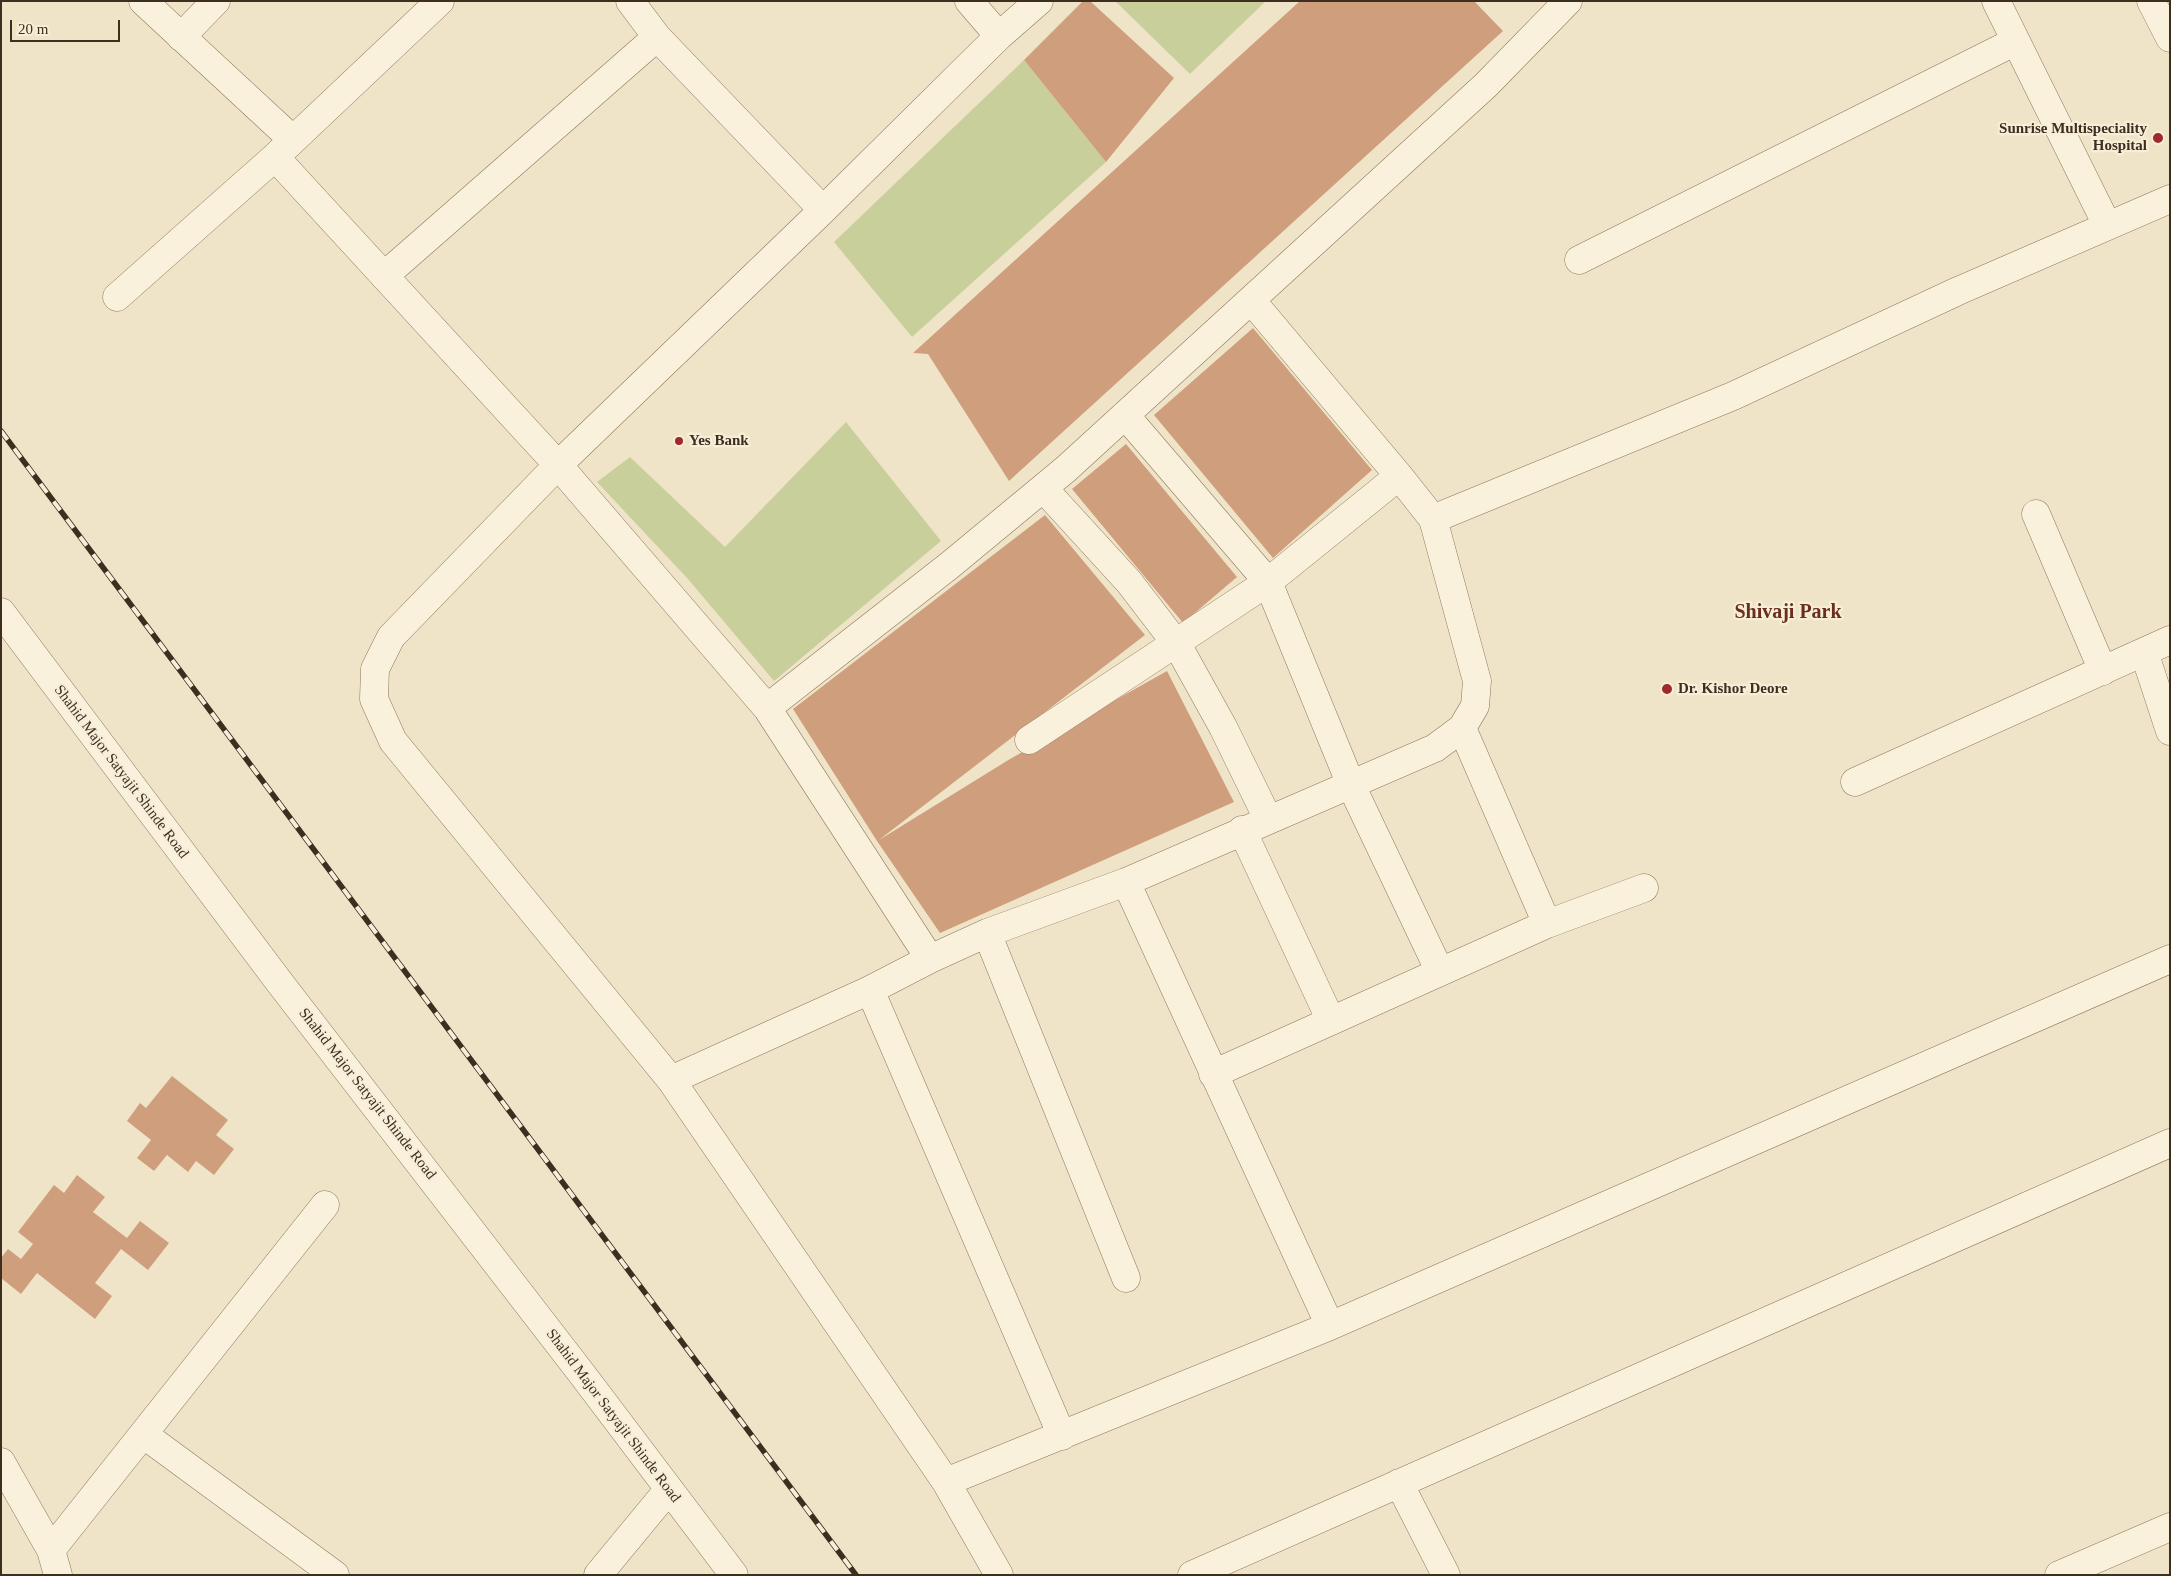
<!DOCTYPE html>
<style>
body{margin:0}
#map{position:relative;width:2171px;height:1576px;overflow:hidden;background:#f0e4c8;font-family:Georgia,serif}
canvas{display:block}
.frame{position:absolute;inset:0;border:2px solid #3d2e20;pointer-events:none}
.scale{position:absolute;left:10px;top:20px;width:110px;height:22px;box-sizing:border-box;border:2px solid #3d2e20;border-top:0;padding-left:6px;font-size:15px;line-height:18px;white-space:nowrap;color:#3d2e20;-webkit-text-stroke:4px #f7eed8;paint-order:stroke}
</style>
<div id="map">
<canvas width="2171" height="1576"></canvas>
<div class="frame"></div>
<div class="scale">20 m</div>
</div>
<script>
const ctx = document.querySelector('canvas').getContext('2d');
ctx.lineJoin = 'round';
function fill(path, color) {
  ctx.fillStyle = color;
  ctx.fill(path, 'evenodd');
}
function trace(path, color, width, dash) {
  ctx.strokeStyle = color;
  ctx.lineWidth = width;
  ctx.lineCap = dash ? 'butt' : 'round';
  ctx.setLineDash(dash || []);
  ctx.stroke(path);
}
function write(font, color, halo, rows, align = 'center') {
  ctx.font = font + ' Georgia,serif';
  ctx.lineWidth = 4.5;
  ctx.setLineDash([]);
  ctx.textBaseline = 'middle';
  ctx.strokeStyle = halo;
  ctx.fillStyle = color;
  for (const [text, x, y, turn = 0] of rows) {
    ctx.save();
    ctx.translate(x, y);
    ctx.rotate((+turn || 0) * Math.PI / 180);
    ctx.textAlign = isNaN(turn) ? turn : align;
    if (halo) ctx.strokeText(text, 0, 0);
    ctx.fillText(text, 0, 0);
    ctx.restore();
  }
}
fill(new Path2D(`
 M1115 1H1266L1190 74Z
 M1024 60 1106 162 912 337 834 242Z
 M846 422 941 541 774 681 688 579 597 482 630 457 725 547Z`), '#c9cf9b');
fill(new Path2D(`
 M1083 1H1090L1174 78 1106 162 1024 60Z
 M1300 1H1474L1503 31 1009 481 928 354 913 353Z
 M1253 328 1372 470 1273 558 1154 415Z
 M1126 444 1237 577 1183 623 1072 489Z
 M1045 515 1145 635 879 840 1010 759 1167 671 1234 802 940 933 877 841 793 709Z
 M172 1076 228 1120 216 1135 234 1149 214 1175 196 1161 188 1172 167 1155 154 1171 137 1158 151 1140 127 1121 140 1103 146 1108Z
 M77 1175 105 1197 93 1212 127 1238 140 1221 169 1243 148 1270 121 1249 95 1283 112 1296 95 1319 37 1273 21 1294 1 1278V1258L8 1249 21 1259 33 1244 18 1232 54 1185 64 1193Z`), '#cf9f7d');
const minor = new Path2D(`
 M143 1 293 140
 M630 1 657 37 823 210
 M969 1 999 36
 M1996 1 2107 225
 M2151 1 2170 38
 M181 37 216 1
 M275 157 558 465 767 708 930 959
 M1579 260 2016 41
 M384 276 657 37
 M117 297 275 157 440 1
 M1125 415 1268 582 1351 785 1440 972
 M1043 488 1129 582 1178 646 1223 727 1268 819
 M2036 514 2103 671
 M1433 519 1733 396 1958 291 2170 199
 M1 612 280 983 582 1374 734 1575
 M2144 652 2170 731
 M767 708 950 565 1066 469 1486 85 1568 1
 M1462 728 1547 924
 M1029 740 1268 582 1399 476
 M1855 782 2170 640
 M1242 830 1331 1021
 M1126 882 1330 1326
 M987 933 1126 1278
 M870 990 1062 1436
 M1213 1074 1547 924 1644 888
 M671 1080 870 990 930 959 987 933 1126 882 1435 748 1462 728 1475 706 1477 681 1433 519 1399 476 1251 300
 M143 1434 335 1575
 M1 1462 51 1550 58 1575
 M946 1482 1330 1326 2170 959
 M1399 1483 1446 1575
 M51 1550 325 1205
 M598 1575 669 1489
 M999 1575 946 1482 671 1080 393 741 374 699 375 669 391 637 558 465 823 210 999 36 1039 1
 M1192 1575 2170 1143
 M2059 1575 2170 1527`);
trace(minor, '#8d765c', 29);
trace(minor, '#faf1dc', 28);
const rail = new Path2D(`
 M1 431 856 1575`);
trace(rail, '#3d2e20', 5.5);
trace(rail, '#f7eed8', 4, [11]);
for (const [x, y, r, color] of [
 [2158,138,6,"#9e2a2b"],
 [679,441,5,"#9e2a2b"],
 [1667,689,6,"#9e2a2b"]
]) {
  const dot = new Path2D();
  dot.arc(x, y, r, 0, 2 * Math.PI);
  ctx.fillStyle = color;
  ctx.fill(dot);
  trace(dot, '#f7eed8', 2);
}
write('bold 15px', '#3d2e20', '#f7eed8', [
 ["Sunrise Multispeciality",2147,129,"right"],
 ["Hospital",2147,146,"right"],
 ["Yes Bank",689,441],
 ["Dr. Kishor Deore",1678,689]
], 'left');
write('15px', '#3d2e20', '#f7eed8', [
 ["Shahid Major Satyajit Shinde Road",121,772,53],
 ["Shahid Major Satyajit Shinde Road",367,1094,52],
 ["Shahid Major Satyajit Shinde Road",613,1416,53]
]);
write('bold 20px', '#6b2e1e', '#f7eed8', [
 ["Shivaji Park",1788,613]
]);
</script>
